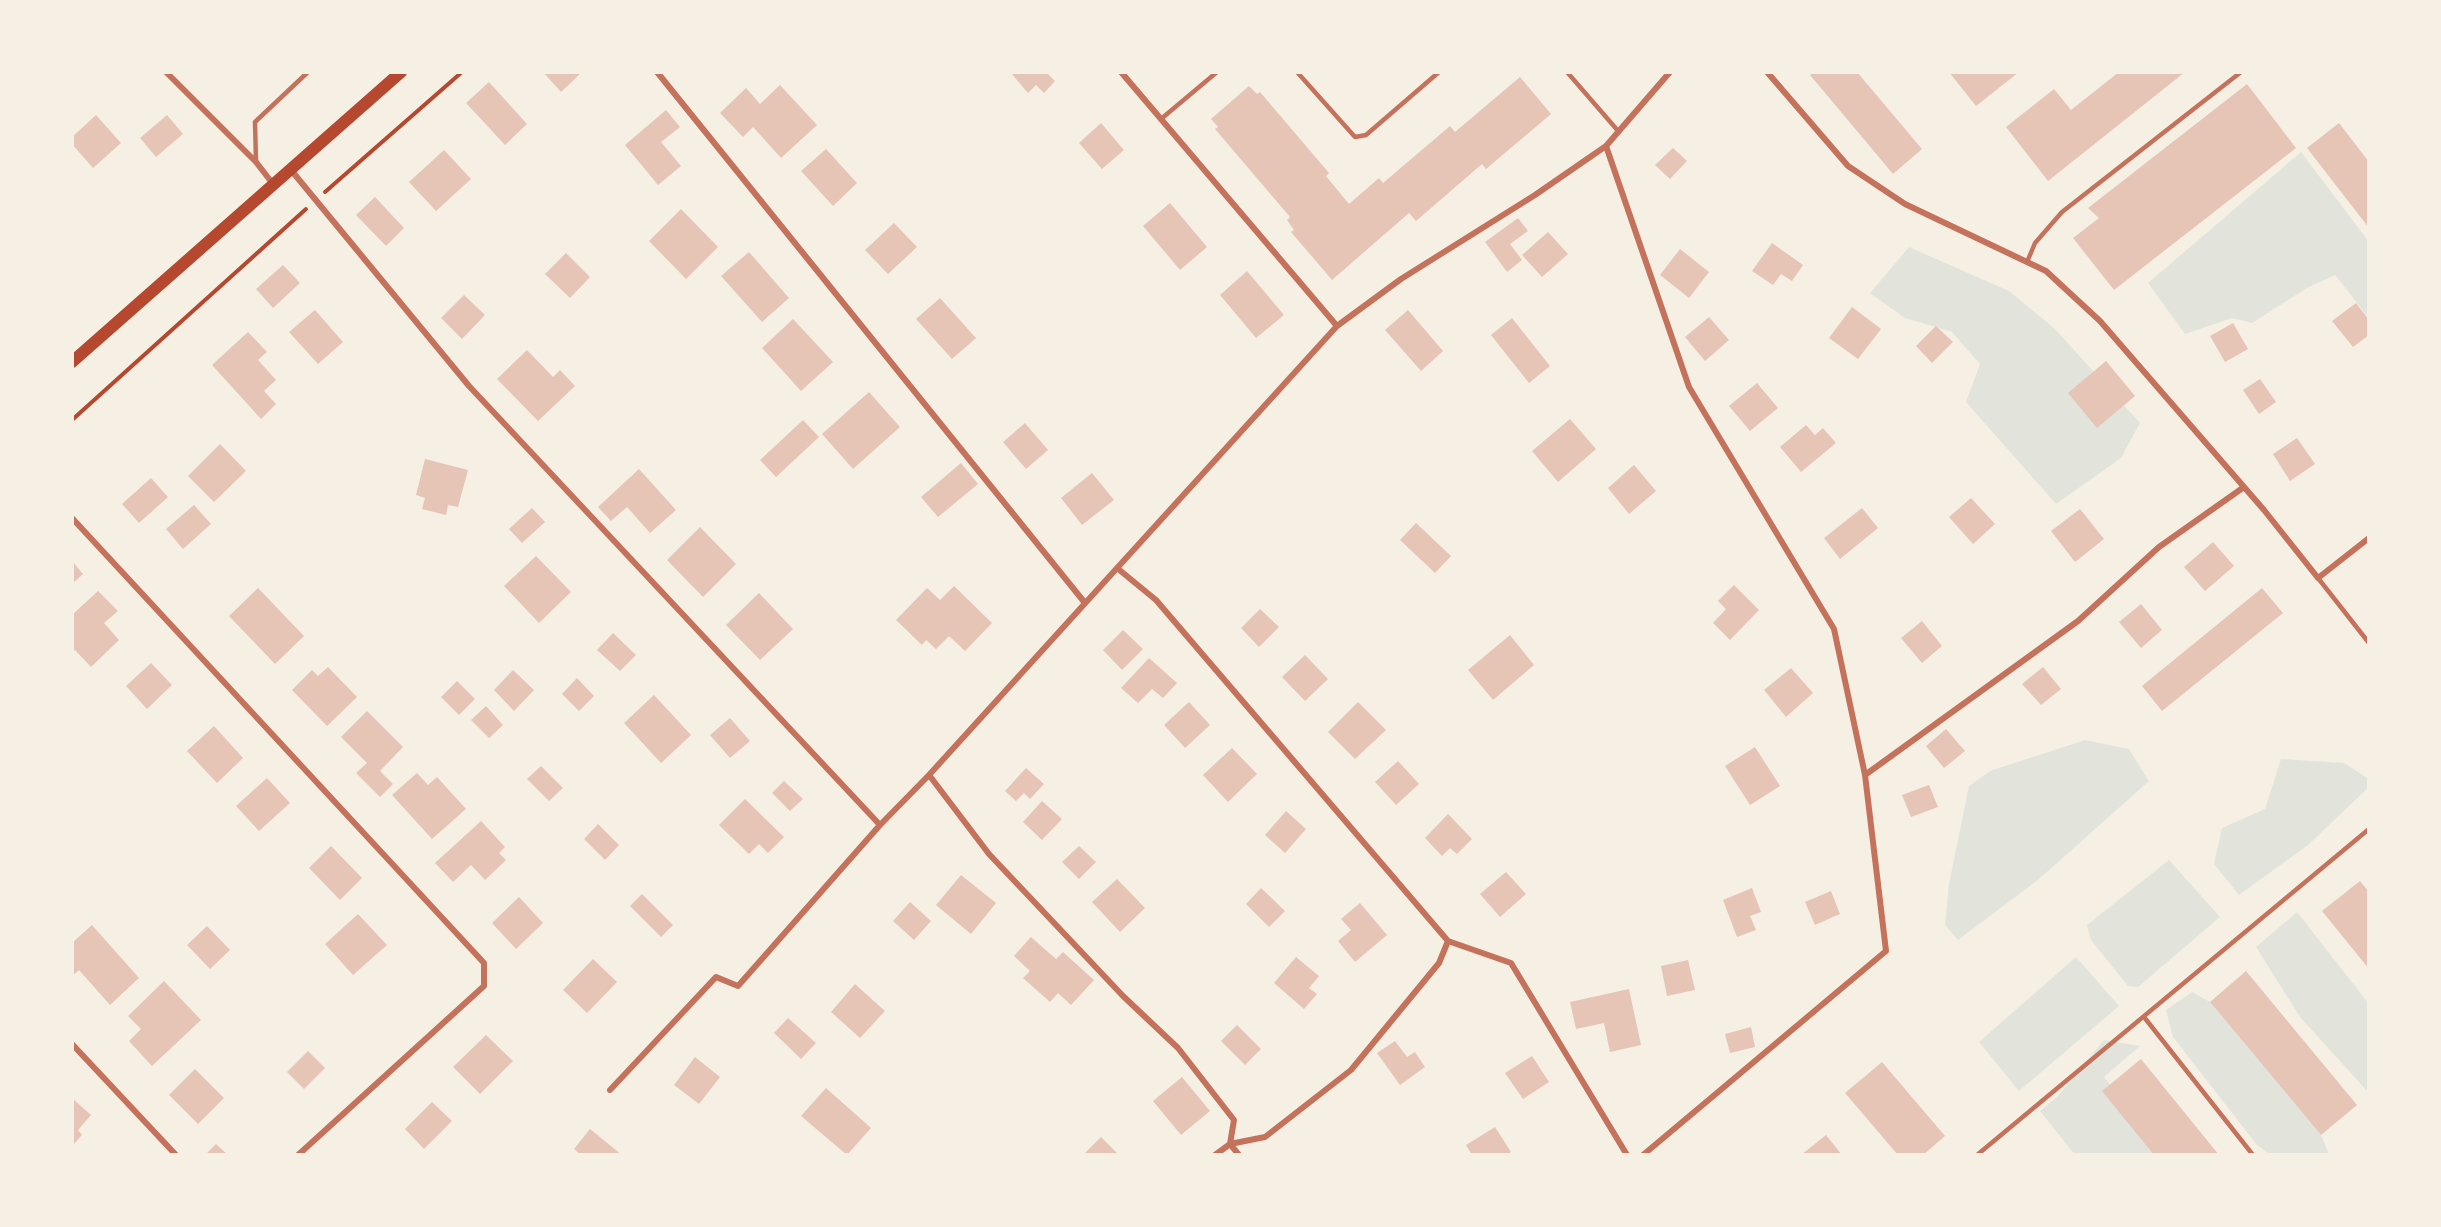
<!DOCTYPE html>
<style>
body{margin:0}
#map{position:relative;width:2441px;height:1227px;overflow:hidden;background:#f6efe4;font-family:Ubuntu,sans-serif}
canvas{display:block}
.frame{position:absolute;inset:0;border:74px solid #f6efe4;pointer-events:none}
</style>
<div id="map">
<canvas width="2441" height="1227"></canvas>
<div class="frame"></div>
</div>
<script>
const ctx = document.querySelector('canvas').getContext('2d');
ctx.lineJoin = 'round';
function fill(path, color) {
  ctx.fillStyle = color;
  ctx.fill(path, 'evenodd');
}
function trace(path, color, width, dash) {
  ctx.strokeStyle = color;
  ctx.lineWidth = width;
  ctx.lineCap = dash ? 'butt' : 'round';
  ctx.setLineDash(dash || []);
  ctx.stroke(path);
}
fill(new Path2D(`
 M2301 152 2369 242V318L2335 275 2307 288 2252 323 2232 318 2185 334 2148 283Z
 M1909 247 2009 291 2055 329 2140 423 2121 458 2056 504 1966 402 1980 364 1952 332 1905 318 1870 293Z
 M2085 740 2129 749 2149 781 2038 880 1958 940 1945 925 1949 884 1969 786 1990 771Z
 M2281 759 2344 763 2369 779V787L2308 845 2239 895 2214 864 2222 828 2265 809Z
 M2169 860 2220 917 2138 987 2128 986 2091 940 2087 925Z
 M2297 912 2369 1004V1093L2300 1017 2256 947Z
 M2076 957 2119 1006 2019 1091 1979 1042Z
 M2192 992 2210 1002 2321 1135 2329 1154 2271 1155 2257 1145 2173 1037 2166 1010Z
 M2104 1040 2140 1046 2104 1077 2166 1155H2075L2040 1111 2057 1097Z`), '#e2e4dc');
fill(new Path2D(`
 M543 72H582L561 92Z
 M1010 72H1046L1055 81 1044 93 1036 85 1028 93Z
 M1813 72H1857L1922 149 1893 174 1810 75Z
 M1949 72H2019L1976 106Z
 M2119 72H2185L2048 181 2006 127 2054 89 2071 110Z
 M1520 77 1551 114 1486 169 1482 164 1416 221 1409 213 1332 280 1291 232 1294 230 1287 220 1290 217 1215 129 1218 127 1211 119 1249 86 1257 94 1260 92 1329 173 1326 176 1349 204 1379 178 1383 183 1450 126 1455 132Z
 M489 82 527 124 505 145 466 103Z
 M2247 84 2296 148 2114 290 2073 238 2099 218 2088 208Z
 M780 85 817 125 781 158 753 127 743 137 720 113 746 88 760 104Z
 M666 110 680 127 661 142 681 166 658 185 625 145Z
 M96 115 121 143 93 168 72 144V137Z
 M167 115 183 134 156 157 140 138Z
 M1101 123 1124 150 1102 169 1079 143Z
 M2339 123 2369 162V228L2307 148Z
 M1673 148 1687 161 1670 179 1655 165Z
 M826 149 857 183 833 206 801 171Z
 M444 150 471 179 436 211 409 182Z
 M375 197 404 228 386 246 356 215Z
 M1170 203 1207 247 1180 270 1143 226Z
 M681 209 718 247 686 279 649 241Z
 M1518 218 1528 231 1510 244 1522 260 1507 272 1485 242Z
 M894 223 917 247 888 274 865 250Z
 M1548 232 1568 254 1542 277 1522 255Z
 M1772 243 1803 265 1792 281 1781 274 1773 285 1752 271Z
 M1680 249 1709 272 1689 298 1660 275Z
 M749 252 789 298 762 322 721 276Z
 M566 253 590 277 570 298 545 274Z
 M283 265 300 283 273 308 256 289Z
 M1247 271 1284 315 1256 338 1220 295Z
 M464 295 485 315 462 339 441 318Z
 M940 298 976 338 952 359 916 319Z
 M2356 303 2369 320V335L2353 347 2332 321Z
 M1852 307 1881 329 1858 359 1829 338Z
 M315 310 343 342 318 364 289 332Z
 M1408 310 1443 351 1421 371 1385 330Z
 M1709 317 1729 340 1705 361 1685 337Z
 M1512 318 1550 366 1529 383 1491 335Z
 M793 319 833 362 801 391 762 348Z
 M2233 323 2248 349 2225 362 2210 336Z
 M1936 326 1953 342 1932 363 1916 346Z
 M248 332 267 352 258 360 276 380 264 391 276 404 261 419 212 365Z
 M527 350 553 377 560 370 575 386 538 421 497 379Z
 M2106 361 2135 396 2097 428 2068 393Z
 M2260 379 2276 402 2259 414 2243 390Z
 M1757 383 1778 408 1750 431 1729 406Z
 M869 392 900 427 853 469 822 434Z
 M1570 419 1596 449 1558 482 1532 451Z
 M803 420 819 437 776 477 760 460Z
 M1025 423 1048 450 1026 469 1003 442Z
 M1806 425 1815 435 1823 428 1836 443 1801 472 1780 447Z
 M2297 438 2315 464 2290 481 2273 454Z
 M220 444 246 471 214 502 188 476Z
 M425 459 468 470 458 507 448 505 446 515 422 509 425 498 416 495Z
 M961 463 978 484 938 517 921 497Z
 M1634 465 1656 491 1629 514 1608 488Z
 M639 469 676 510 650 533 627 507 611 521 598 507Z
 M1092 473 1114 500 1082 525 1061 498Z
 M151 478 168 497 139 523 122 504Z
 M1971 498 1995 524 1973 544 1949 517Z
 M194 505 211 524 183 549 166 529Z
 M532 508 545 522 522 543 509 529Z
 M1862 508 1878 528 1840 559 1824 538Z
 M2080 509 2104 539 2075 562 2051 531Z
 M1416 523 1451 556 1435 573 1400 540Z
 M700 527 736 564 703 597 667 560Z
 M2213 542 2234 566 2205 591 2184 567Z
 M536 556 571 592 539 623 504 586Z
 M72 561 83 574 72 584Z
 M1734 585 1759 610 1730 640 1713 623 1726 609 1718 601Z
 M954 586 992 623 965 651 949 636 936 649 926 640 922 645 896 620 927 588 940 600Z
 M258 588 304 636 275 664 229 616Z
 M2262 588 2283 613 2162 711 2142 686Z
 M98 591 118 611 104 623 119 640 91 667 75 650 72 652V615Z
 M759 593 793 629 760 660 726 625Z
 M2141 604 2162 630 2141 648 2119 622Z
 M1260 609 1279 627 1259 647 1241 628Z
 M1922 621 1942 646 1922 663 1901 638Z
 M1123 630 1143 649 1122 670 1103 650Z
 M613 633 636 655 620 671 597 650Z
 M1510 635 1534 665 1493 700 1468 670Z
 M1305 655 1328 679 1305 701 1282 677Z
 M1149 658 1177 683 1163 698 1152 689 1138 703 1121 688Z
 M151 663 172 685 147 709 126 686Z
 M328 667 357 697 327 726 292 690 312 670 318 676Z
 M2043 667 2061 689 2041 705 2022 684Z
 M1791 668 1813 693 1786 717 1764 690Z
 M513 670 534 690 514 711 494 690Z
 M577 678 594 696 579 711 562 694Z
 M457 681 475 699 459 715 441 697Z
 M654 695 691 735 661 763 624 723Z
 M1189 702 1210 725 1185 748 1164 725Z
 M1358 702 1386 730 1355 759 1328 732Z
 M486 706 503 725 489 738 471 720Z
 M367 711 403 747 380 771 393 784 380 797 356 773 367 763 341 737Z
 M730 718 750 741 730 758 710 735Z
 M214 726 243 758 217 783 187 751Z
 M1946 729 1965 751 1944 768 1926 746Z
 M1755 747 1780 786 1750 805 1725 766Z
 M1232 748 1257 774 1228 802 1203 775Z
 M1398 761 1419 784 1396 805 1375 782Z
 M541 766 563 788 549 801 527 779Z
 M1026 768 1044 784 1030 799 1024 793 1016 801 1005 791Z
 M417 773 428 785 437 777 466 809 432 839 392 795Z
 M267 778 290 803 259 831 236 806Z
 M784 781 803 799 790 811 772 793Z
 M1929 785 1938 807 1911 817 1902 795Z
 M745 799 784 837 768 853 759 844 749 854 719 825Z
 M1042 801 1062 819 1042 840 1023 822Z
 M1286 811 1306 829 1285 853 1265 835Z
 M1448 814 1472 839 1457 854 1450 848 1442 856 1425 838Z
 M481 821 505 847 499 853 506 860 485 880 471 865 453 882 435 863Z
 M598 824 619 845 605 860 584 839Z
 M331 846 362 878 340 900 309 868Z
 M1079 846 1096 862 1079 879 1062 862Z
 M1506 872 1526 894 1500 917 1480 894Z
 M961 875 996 903 971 934 936 905Z
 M1117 879 1145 908 1120 932 1092 902Z
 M2360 881 2369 892V969L2322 911Z
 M1261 888 1285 911 1269 927 1246 904Z
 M1752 888 1761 912 1750 916 1756 930 1737 937 1723 900Z
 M1831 891 1840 914 1815 925 1805 902Z
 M642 894 673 925 661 937 630 906Z
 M519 897 543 923 516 949 492 923Z
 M910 902 931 921 914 940 893 921Z
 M1360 903 1387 935 1355 962 1338 941 1351 930 1341 919Z
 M358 914 387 945 353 975 325 944Z
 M92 925 139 978 110 1005 79 970 72 976V943Z
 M207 926 230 950 210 969 187 945Z
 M1031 937 1056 959 1063 952 1094 980 1071 1005 1058 993 1050 1002 1023 978 1030 971 1014 956Z
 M1296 957 1319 976 1309 988 1317 994 1304 1009 1274 983Z
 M593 959 617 982 587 1013 563 990Z
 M1688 960 1695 990 1667 996 1661 966Z
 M2246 971 2357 1105 2321 1135 2210 1002Z
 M164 981 201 1020 152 1066 129 1041 141 1029 128 1016Z
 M855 984 885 1011 860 1038 831 1012Z
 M1629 989 1641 1045 1610 1052 1604 1023 1576 1029 1570 1002Z
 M788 1018 816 1043 801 1059 774 1033Z
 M1237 1025 1261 1049 1245 1065 1221 1041Z
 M1751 1027 1755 1047 1730 1053 1725 1034Z
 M486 1035 513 1061 480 1094 453 1067Z
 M1395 1041 1407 1057 1415 1052 1425 1067 1400 1085 1377 1053Z
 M308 1051 325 1068 304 1089 287 1072Z
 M1532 1056 1549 1082 1523 1099 1505 1073Z
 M695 1057 720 1077 699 1104 674 1085Z
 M2141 1059 2219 1155H2154L2102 1091Z
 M1882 1062 1945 1136 1923 1155H1898L1845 1093Z
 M195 1069 224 1098 198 1124 169 1095Z
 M1182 1077 1210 1111 1181 1135 1153 1101Z
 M826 1088 871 1128 847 1155 801 1116Z
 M72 1098 91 1115 78 1130 82 1135 72 1146Z
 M432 1102 452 1121 424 1149 405 1129Z
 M1495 1127 1511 1152 1507 1155H1472L1466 1145Z
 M590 1129 622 1155H581L574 1149Z
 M1826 1135 1842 1155H1801Z
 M1101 1137 1119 1155H1087L1085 1153Z
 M216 1144 228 1155H205Z`), '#e6c5b7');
trace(new Path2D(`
 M325 192 462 72
 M72 420 306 209`), '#b5482f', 4);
trace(new Path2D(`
 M1297 72 1355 137 1366 135 1439 72
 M1567 72 1619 132
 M1161 119 1217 72
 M256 162 255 122 308 72
 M2027 262 2035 243 2062 212 2241 72
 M2318 578 2369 643
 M2144 1017 2253 1155
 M1977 1155 2369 829`), '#c5725c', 4.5);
trace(new Path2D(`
 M166 72 256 162 273 184
 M657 72 1085 603
 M1121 72 1337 326
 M1767 72 1848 166 1905 204 2046 271 2100 321 2264 510 2318 578 2369 538
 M1606 146 1689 387 1834 629 1865 775 1886 951 1643 1155
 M291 170 469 386 880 825
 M72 518 484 963V986L298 1155
 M1117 568 1156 600 1448 941 1511 963 1627 1155
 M1865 775 2078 621 2159 547 2244 487
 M72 1044 176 1155
 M610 1090 716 977 738 986 880 825 929 775
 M1215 1155 1230 1144 1265 1137 1351 1070 1439 963 1448 941
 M1239 1155 1230 1144 1234 1120 1178 1048 1123 996 989 854 929 775 1337 326 1401 279 1535 195 1606 146 1670 72`), '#c5725c', 6);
trace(new Path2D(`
 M72 362 401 72`), '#b5482f', 12);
</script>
